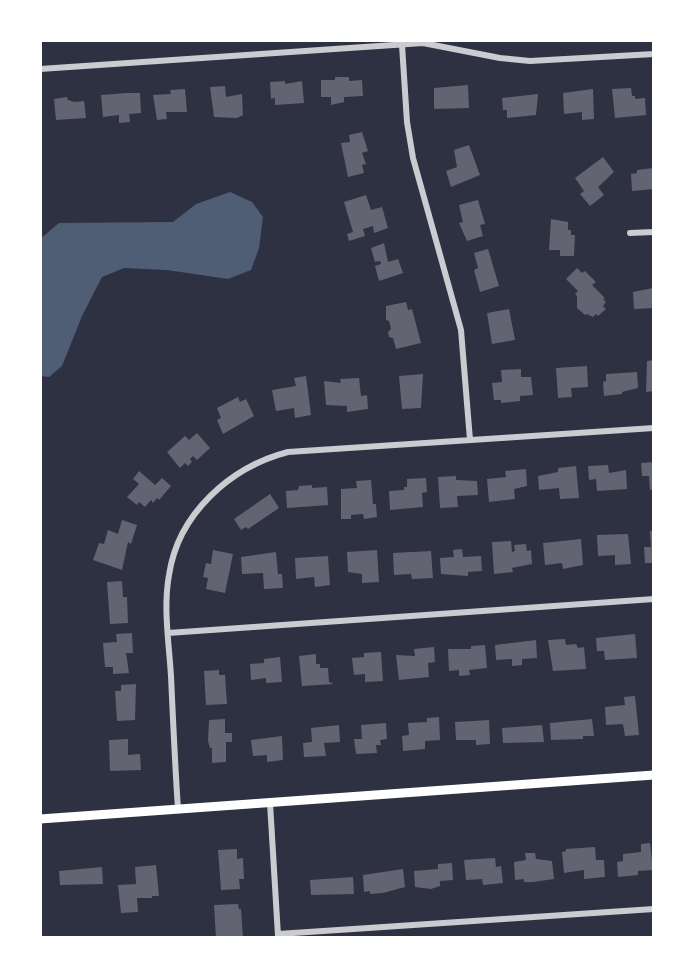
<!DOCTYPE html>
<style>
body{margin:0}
#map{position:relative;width:694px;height:978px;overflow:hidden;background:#2d3142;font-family:"PT Sans",sans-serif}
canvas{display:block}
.frame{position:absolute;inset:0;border:42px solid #fff;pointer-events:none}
</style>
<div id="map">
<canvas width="694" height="978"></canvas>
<div class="frame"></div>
</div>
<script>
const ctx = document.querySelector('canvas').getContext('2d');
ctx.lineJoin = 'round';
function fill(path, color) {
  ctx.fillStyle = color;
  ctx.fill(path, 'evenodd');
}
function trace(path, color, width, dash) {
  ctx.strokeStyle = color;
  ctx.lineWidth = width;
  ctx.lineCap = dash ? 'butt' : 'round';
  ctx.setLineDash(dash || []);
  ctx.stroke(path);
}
fill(new Path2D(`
 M230 192 252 202 263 217 259 248 251 270 228 279 167 270 124 268 102 277 82 316 62 366 49 377 40 376V239L59 223 173 222 196 204Z`), '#4f5d75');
fill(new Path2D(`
 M335 77H349V81L362 80 363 96 344 97V102L331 105V97H321V80H335Z
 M285 81V84L302 81 304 103 275 105V98L271 99 270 82Z
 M468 85 469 108 434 109V88Z
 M225 86 226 97 242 94 243 115 237 118 214 117 210 87Z
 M631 88 632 96H635V99L645 98 646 115 615 118 612 89Z
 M185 89 187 112H166L167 119 157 120 153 95 171 94 170 90Z
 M593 89 594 119 582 120V112L564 114 563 93Z
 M127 93H140L141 113 129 114 130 122 119 123V115L103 117 101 95Z
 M538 94 536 115 507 118V110H503L502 98Z
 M67 97 68 100 74 102 84 101 86 118 56 120 54 99Z
 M362 132 368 151 362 153 366 164 362 165 364 173 348 177 341 143 350 142 349 135Z
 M469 145 480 175 451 187 446 171 457 167 454 150Z
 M603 157 614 172 598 187 604 195 590 206 580 194 584 191 575 178Z
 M654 168V189L632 191 631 174 637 173V170Z
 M366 195 371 210 382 207 388 228 374 233 373 226 363 229 365 236 349 241 347 234 353 232 344 202Z
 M478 200 485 224 480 225 483 236 467 241 459 223 463 222 459 205Z
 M551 219 568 222V230H571V235H575L574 256H560V250H549Z
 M384 243 388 262 398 259 403 273 379 281 375 266 381 264 380 261 375 262 371 248Z
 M488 249 499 286 480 292 474 270 478 268 474 253Z
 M577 268 582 273 585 271 596 282 592 285 605 298 603 299 606 302 603 306 606 309 598 316 596 314 593 317 587 314 585 315 577 308V296L575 294 578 291 566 279Z
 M653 288 654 308 634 309 633 292Z
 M406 302 408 310 412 309 421 343 396 349 393 338 389 337 388 332 391 329 389 321 386 320V306Z
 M509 309 515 340 492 344 487 313Z
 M654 360V391L646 392 647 361Z
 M587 366 588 387 571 388 572 397 558 398 556 368Z
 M521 369V377H531L533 395 520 396V401L501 403V400H494L492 383 502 382 501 370Z
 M637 372 638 388 622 392V394L604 396 603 382 606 381V374Z
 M423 374 421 408 402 409 399 376Z
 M306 376 311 415 295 418 294 408 276 411 272 390 296 386 294 378Z
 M359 378 361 396 367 395 368 409 347 412V406L326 405 324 381 341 383 340 379Z
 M238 397 240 402 246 399 254 416 223 434 217 420 221 418 217 408Z
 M197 433 210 448 197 460 193 456 190 459 192 462 188 466 185 463 180 468 167 452 185 436 189 440Z
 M654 462V490H650L649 476H642L641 463Z
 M608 465 609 473 626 470 627 489 597 491 596 479 589 480 588 466Z
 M576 466 579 498 560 499 559 488 539 490 538 476 558 472V468Z
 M526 469 527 486 514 489 515 499 489 502 487 479 506 477 505 471Z
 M139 471 155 485 162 478 171 486 159 500 157 498 153 503 151 500 145 507 139 502 137 505 127 497 139 484 133 479Z
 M456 476V480L477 481 478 495 457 496 458 507 440 508 438 477Z
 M426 478 427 492 422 493 423 507 390 510 389 491 404 490V487H407V479Z
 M371 480 373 504H376L377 517 364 519 363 514 351 515V519H341V489L357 488 356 481Z
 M312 485V488L327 487 328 505 287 508 286 491 298 490 299 486Z
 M270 494 279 508 248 529 246 527 241 530 234 519Z
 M122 520 137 525 131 544 128 542 122 570 93 560 99 543 104 544 108 530 118 534Z
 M650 531H654V563H645L644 547H651Z
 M628 534 631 564 615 565V555L598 556 597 535Z
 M581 539 583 565 563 569 562 563 545 565 543 543Z
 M511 541 512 552 515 551 514 545 526 544 527 551 531 550 532 564 512 568 513 572 494 574 492 542Z
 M462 549 463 557 481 556 482 571 468 572V576L441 574 440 558 454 557 453 550Z
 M213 550 233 554 225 593 206 589 208 578 203 577 206 563 211 564Z
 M377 550 379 582 362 583V574L348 572 347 552Z
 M431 551 433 578 412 579 411 574 394 575 393 553Z
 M276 552 278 574H282L283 588 264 589 263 573 242 574 241 557Z
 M328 556 330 585 315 587 314 577 296 579 295 558Z
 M122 581 123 597H127L128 623 110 624 107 582Z
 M132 633 133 653H126L129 673 113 674V667H105L103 643 117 642 116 634Z
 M635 634 637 658 605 660 604 651H597L596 638Z
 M565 639 566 645 576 644 578 648 584 647 586 669 553 671 548 640Z
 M536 640 537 658 522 659V665L512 666V659L496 660 495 645Z
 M485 645 487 668 469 670 470 675 459 676V670L449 671 448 649H471V646Z
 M434 647 435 662 428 663 429 677 399 680 396 655 415 656 414 649Z
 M381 652 383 681 365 682V674L354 675 352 658 364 657V653Z
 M316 654V664H320V668H328L329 682 334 684 302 686 299 656Z
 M280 657 282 682 266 683V678L251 680 250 664 264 663V659Z
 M219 670V675H225L227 704 206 705 204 671Z
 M136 684 135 720 117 721 115 691H121V685Z
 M635 696 639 735 625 736 623 724 606 725 605 707 625 705 624 697Z
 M439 717 440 740 425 741V749L403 751 402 736 409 735 408 723 427 722V718Z
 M225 719V733H232V742H226V762L212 763V748H210L208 741 209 720Z
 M592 719 594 736H583V739L551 740 550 723Z
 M489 720 490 744 476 745V740H456L455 722Z
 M386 723 387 739 380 740 381 745H376L377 753 356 754 354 739H362L361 725Z
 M339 725 340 742 324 743 326 756 304 757 303 743 312 742 311 728Z
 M542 725 544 742 503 743 502 728Z
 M282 736 283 760 267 762V755L253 756 251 740Z
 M128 739V755L140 754 141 770 110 771 109 740Z
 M650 843 653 870 638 871V875L618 877 617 862 623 861V854L641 852V844Z
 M595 847 596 860H604L605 877 584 879V870L564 873 562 852 566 851V849Z
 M237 849V859L243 858 244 879H239L240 889 221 890 218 850Z
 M525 853H535L536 859 552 861 554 879 533 882H524V879L515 880 514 862 526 860Z
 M495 858 496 867 501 866 503 883 483 885 482 879 466 880 464 860Z
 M452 863 453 880 440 881V886L431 889 415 887 414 871 438 869V864Z
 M156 865 159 896H152V898H137L138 912 121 913 118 885 136 884 135 867Z
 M102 867 103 884 60 885 59 871Z
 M403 869 405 887 383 893 370 894V891L364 892 363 875Z
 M353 877 354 894 311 895 310 880Z
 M238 904 239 909H241L243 938H216L214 905Z`), '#626471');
trace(new Path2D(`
 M402 45 407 122 413 158 461 330 470 440
 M40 69 423 43 500 58 530 61 654 54
 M630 233 654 232
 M168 633 654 599
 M270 803 278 936
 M178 809C175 765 173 720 171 676 169 643 163 608 169 575 178 514 230 467 288 452L654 428
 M278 934 654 909`), '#caccd0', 6);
trace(new Path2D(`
 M40 819 654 775`), '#fff', 9);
</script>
